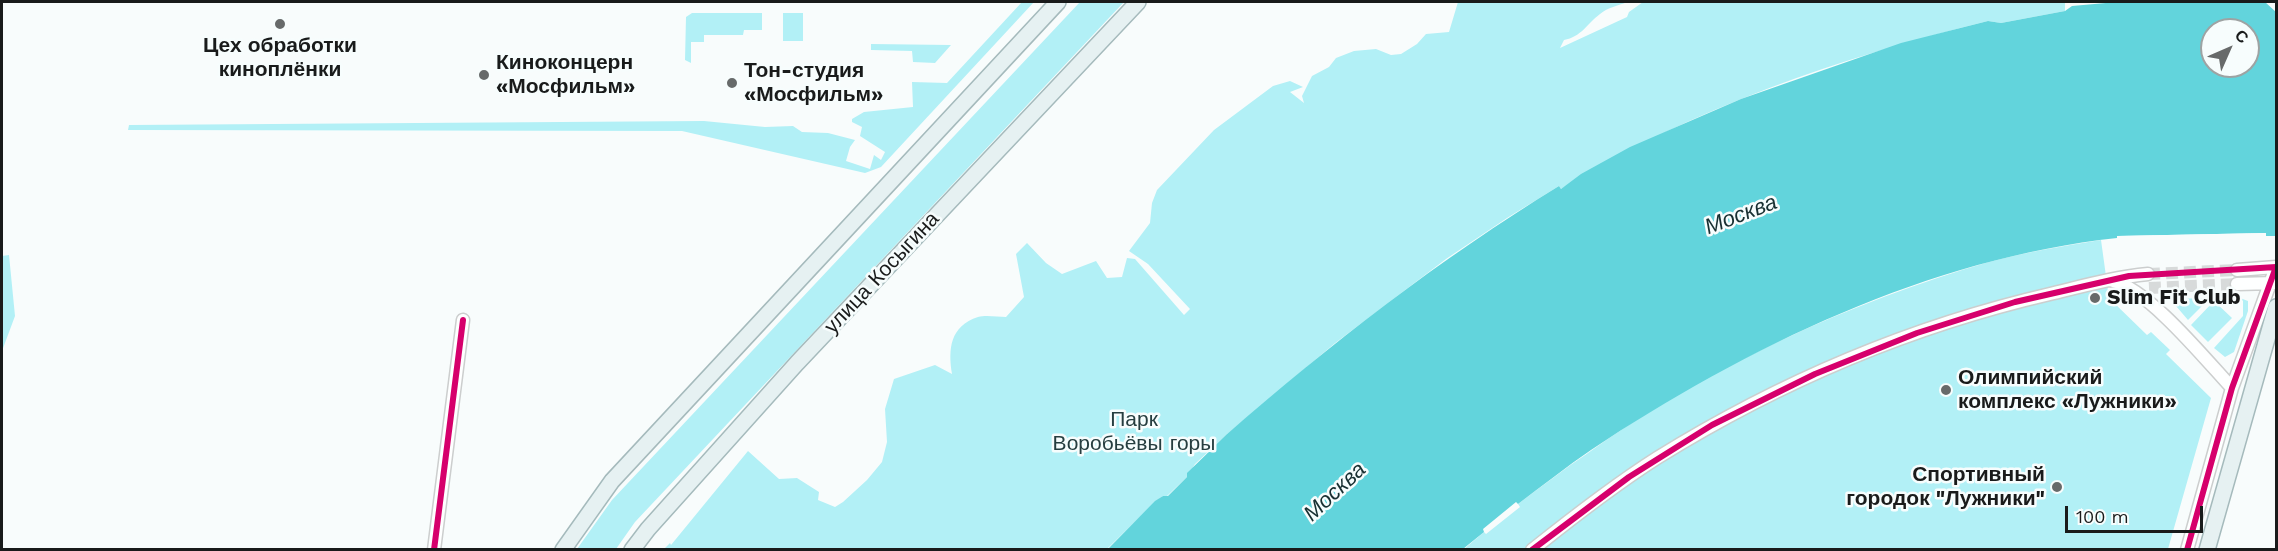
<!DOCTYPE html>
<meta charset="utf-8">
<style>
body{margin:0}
#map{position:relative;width:2278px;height:551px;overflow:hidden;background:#f8fcfc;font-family:"Work Sans",sans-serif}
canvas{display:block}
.frame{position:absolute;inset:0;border:3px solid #191b1b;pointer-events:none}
.north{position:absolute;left:2200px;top:18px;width:60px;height:60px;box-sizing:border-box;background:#f7fdfd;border:2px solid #9ea3a3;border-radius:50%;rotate:45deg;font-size:16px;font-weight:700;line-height:24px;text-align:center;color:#191b1b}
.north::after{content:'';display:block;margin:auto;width:21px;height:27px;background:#676a6a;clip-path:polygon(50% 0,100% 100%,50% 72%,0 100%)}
.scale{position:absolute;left:2065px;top:506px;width:138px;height:27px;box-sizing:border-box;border:3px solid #191b1b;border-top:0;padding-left:8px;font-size:18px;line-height:21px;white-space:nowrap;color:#191b1b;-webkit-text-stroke:4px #f7fdfd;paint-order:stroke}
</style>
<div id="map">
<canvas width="2278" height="551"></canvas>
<div class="frame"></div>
<div class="north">С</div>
<div class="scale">100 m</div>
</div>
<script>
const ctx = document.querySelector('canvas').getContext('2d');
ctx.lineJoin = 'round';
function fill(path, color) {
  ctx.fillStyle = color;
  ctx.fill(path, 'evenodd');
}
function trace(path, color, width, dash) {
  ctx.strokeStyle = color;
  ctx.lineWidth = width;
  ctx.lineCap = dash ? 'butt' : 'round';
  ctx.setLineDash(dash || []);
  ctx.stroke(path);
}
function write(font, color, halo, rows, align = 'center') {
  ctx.font = font + ' "Work Sans",sans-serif';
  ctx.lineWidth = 5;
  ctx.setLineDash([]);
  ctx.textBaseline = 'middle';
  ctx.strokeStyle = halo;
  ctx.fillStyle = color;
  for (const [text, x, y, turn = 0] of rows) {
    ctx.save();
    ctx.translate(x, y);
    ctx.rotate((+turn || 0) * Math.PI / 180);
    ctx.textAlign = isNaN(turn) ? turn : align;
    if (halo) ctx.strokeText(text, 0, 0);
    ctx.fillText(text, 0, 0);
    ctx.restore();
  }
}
fill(new Path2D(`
 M1022 2H1034L881 167 865 173 682 131 128 130 129 125 704 121 765 127 793 126 802 132 828 133 855 140 850 147 846 161 870 169 874 155 881 160 885 152 860 136 862 127 852 122V119L864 112 913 107 912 82 947 83Z
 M1080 2H1124L635 522 616 549H577L612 500Z
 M1458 2H1627C1618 6 1608 7 1600 14 1587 24 1581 37 1564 40L1560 48 1627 17 1629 12 1643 2H2065V11L2001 23 1988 21C1840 58 1692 108 1561 189L1559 186 1507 218 1446 259 1334 344 1225 436 1195 464 1187 477 1167 496H1163L1155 502 1107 549 663 550 670 543 671 545 748 451 779 479 797 478 819 492 818 500 835 507 843 502 867 480 882 462 887 442 885 409 894 379 935 365 952 374C948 349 950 326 978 317 986 315 998 317 1006 317L1024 297 1016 254 1027 243 1046 263 1062 274 1096 261 1107 278 1122 277 1127 258 1135 259 1184 315 1190 309 1148 264 1129 251 1150 223 1152 203 1157 190 1214 130 1273 86 1290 81 1303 87 1290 92 1304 103 1302 96 1312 76 1329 67 1336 58 1354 51 1376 49 1391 55 1401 54 1417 44 1426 34 1449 32Z
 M692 13H762V30H744L743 35H704V42H691V63L685 60 686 17Z
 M783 13H803V41H783Z
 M871 44 951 45 935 63 913 62 912 51 871 50Z
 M2101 240 2109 298 2147 335 2151 332 2170 350 2166 354 2211 398 2168 549 1463 550 1484 532 1486 534 1520 507 1518 504C1541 487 1564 469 1588 453 1706 368 1850 302 1989 262 2026 252 2064 246 2101 240Z
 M9 255 15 316 2 351V256Z
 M2210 298 2188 320 2170 299Z
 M2240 298 2248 301V311L2234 352 2225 357 2214 348 2243 316V301Z
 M2214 301 2232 318 2208 342 2191 325Z`), '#b2f0f6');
fill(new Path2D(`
 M2117 2H2265L2276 12V236H2266V233L2118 236 2117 238C1930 258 1746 347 1591 450 1566 467 1542 486 1518 504L1516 502 1483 529 1484 532 1463 549 1107 550 1155 501 1163 496H1168L1187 477V473C1200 461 1212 448 1226 435 1330 344 1440 259 1559 186L1561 189 1581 174 1630 147 1741 99 1901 43 1988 21 2001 23 2065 11 2072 6ZM2212 30H2248V66H2212Z`), '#62d4dc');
fill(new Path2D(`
 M2266 233V239L2263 236 2120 239 2118 240 2117 238V236Z`), '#f8fcfc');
trace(new Path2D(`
 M2148 274 2237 270
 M2149 288 2237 284`), '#d7dada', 12, [12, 6]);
const minor = new Path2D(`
 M2237 270 2276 267
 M2113 281C2148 289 2206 360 2232 388
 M2237 284 2275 283
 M434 550 463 320
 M1532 550C1572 518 1613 486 1657 458 1778 383 1912 326 2050 294 2083 286 2115 277 2148 274
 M2187 550 2232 388 2276 267`);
const major = new Path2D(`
 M563 550 612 481 1058 2
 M632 550 648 529 797 363 1138 2
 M2207 550 2276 307`);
trace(minor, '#cccece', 15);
trace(major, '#a5babc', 18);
trace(minor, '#feffff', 12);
trace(major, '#e6f1f2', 15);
trace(new Path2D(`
 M434 550 463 320
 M1532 550 1629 477 1712 425 1815 374 1917 333 2015 302 2129 276 2276 267
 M2187 550 2232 388 2276 267`), '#d6006c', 6);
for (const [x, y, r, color] of [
 [280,24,6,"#676a6a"],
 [484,75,6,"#676a6a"],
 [732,83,6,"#676a6a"],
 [2095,298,6,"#676a6a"],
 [1946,390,6,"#676a6a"],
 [2057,487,6,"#676a6a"]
]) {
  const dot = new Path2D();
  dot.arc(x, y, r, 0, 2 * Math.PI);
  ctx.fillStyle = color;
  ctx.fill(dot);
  trace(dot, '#f7fdfd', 2);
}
write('bold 21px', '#191b1b', '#f7fdfd', [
 ["Цех обработки",280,46,"center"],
 ["киноплёнки",280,70,"center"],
 ["Киноконцерн",496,63],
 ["«Мосфильм»",496,87],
 ["Тон-студия",744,71],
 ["«Мосфильм»",744,95],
 ["Slim Fit Club",2107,298],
 ["Олимпийский",1958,378],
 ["комплекс «Лужники»",1958,402],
 ["Спортивный",2045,475,"right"],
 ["городок \"Лужники\"",2045,499,"right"]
], 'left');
write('21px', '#191b1b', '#f7fdfd', [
 ["улица Косыгина",882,273,-47]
]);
write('21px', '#263e40', '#f7fdfd', [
 ["Парк",1134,420],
 ["Воробьёвы горы",1134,444]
]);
write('italic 22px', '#183032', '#f7fdfd', [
 ["Москва",1741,215,-21],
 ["Москва",1335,492,-43]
]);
</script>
